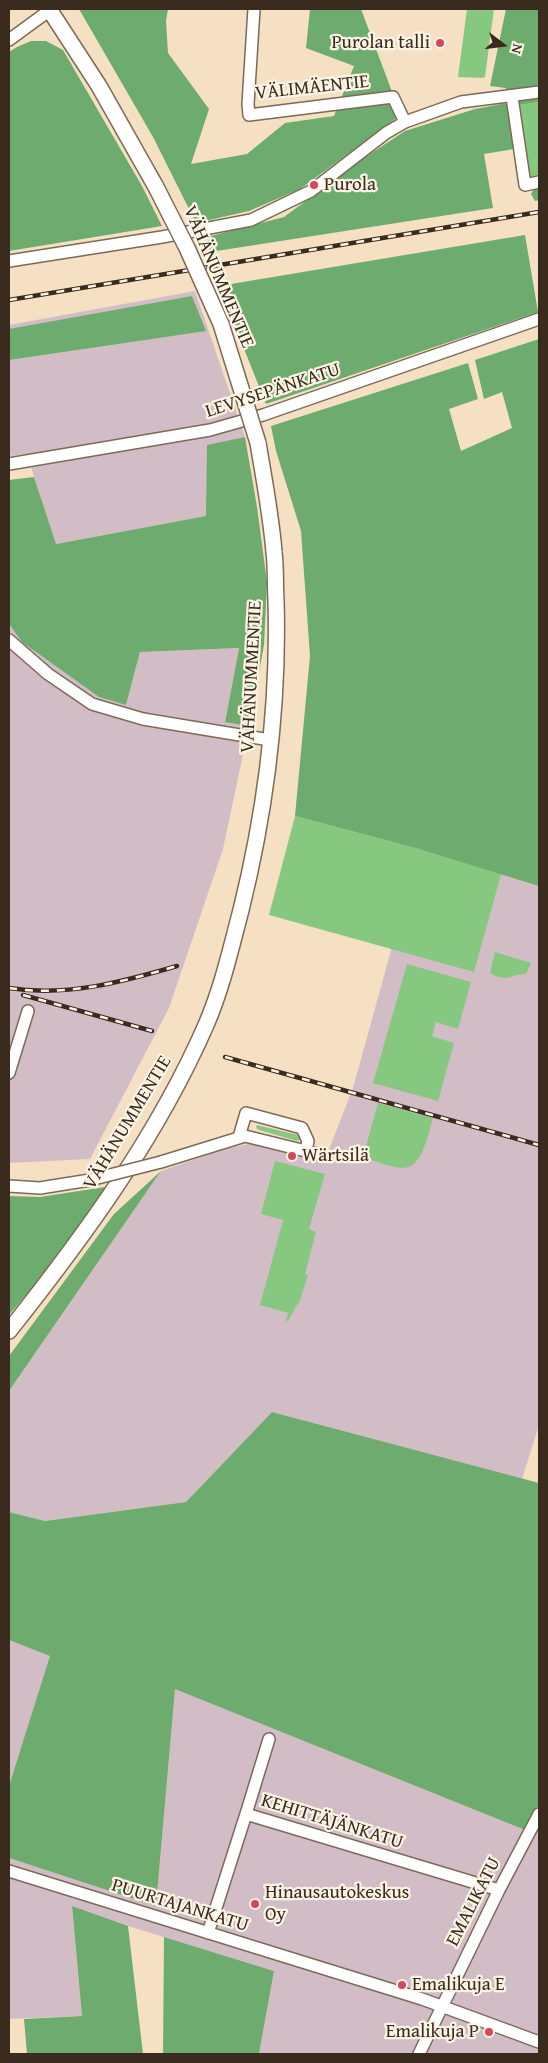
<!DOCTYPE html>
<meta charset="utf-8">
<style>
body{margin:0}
#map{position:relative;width:548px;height:2063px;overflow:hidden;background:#f5e0c3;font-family:"Gentium Book Plus",serif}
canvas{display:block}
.frame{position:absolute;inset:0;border:10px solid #3b2a1e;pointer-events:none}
.north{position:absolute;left:478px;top:20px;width:50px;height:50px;-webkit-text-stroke:4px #fcf5e5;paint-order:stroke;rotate:105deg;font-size:14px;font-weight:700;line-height:20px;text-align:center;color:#3b2a1e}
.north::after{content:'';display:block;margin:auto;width:18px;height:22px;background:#3b2a1e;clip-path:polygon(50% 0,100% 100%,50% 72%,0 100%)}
</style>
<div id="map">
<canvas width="548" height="2063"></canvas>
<div class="frame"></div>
<div class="north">N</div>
</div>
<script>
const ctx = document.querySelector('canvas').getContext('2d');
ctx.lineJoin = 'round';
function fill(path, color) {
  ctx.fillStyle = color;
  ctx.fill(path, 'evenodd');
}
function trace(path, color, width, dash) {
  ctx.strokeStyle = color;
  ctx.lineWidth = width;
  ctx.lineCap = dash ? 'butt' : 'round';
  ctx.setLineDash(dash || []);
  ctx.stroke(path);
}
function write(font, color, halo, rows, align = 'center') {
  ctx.font = font + ' "Gentium Book Plus",serif';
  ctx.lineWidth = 4.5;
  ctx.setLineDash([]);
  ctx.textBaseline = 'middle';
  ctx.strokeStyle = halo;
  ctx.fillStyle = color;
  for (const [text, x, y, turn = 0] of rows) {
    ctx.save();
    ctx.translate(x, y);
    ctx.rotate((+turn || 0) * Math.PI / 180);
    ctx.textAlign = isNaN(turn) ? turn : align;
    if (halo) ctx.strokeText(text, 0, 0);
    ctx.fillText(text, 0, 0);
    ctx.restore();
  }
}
fill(new Path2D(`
 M195 291 245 437 207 446V516L55 544 27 454 9 456V325Z
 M9 624 22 642 126 705 140 652 239 648 225 721 249 726 223 849 169 1008 90 1159 9 1163Z
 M419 849 539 883V1425L522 1479 272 1412 186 1502 45 1521 9 1512V1391L161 1171 225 1149 276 1138 328 1152 353 1088Z
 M9 1640 51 1656 9 1786Z
 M175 1688 525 1830 539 1804V2054H259L274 1971 128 1926 72 1907 82 2016 9 2019V1858L156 1905Z`), '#d2bdc7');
fill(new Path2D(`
 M467 9H494L485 77 482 78 458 77Z
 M539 102V176L527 178 517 105Z
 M295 816 502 871 474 972 269 915Z
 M495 952 531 963 526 974C508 974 509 984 490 973Z
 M407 964 471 982 458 1029 436 1022 432 1036 454 1043 438 1101 373 1083Z
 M378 1103 433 1118C428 1133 423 1169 402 1168 389 1167 375 1161 363 1157Z
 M257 1125 298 1135 300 1140 297 1141 259 1130 256 1128Z
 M275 1161 325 1174 309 1229 316 1232 305 1274 308 1275 300 1300 288 1321H286L288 1313 260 1305 283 1220 261 1214Z`), '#87c880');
fill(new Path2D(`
 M79 9H168L166 21 168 53 209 109 191 164 247 154 285 123 334 116 354 66 306 48 310 9H361L391 89 398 117 300 189 249 211 196 223 153 137Z
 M506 9H539V102L518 105 527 178 539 176V200L535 201 531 194 535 187 526 183 520 148 484 154 493 208 210 252 207 237 284 217 361 160 405 131 475 109 507 103 506 88 490 86Z
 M31 41H46L63 50 142 186 162 226 9 251V52L17 47Z
 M525 235 538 312 266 404 219 286Z
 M192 296 206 331 9 360V329Z
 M539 339V886L419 849 295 816 310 656 301 531 276 451 271 426 468 363 478 399 449 409 461 451 512 428 502 392 484 399 475 360Z
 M245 437 257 507 267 582 264 645 249 726 225 722 239 648 140 652 126 705 99 697 22 642 9 624V480L34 477 56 544 206 516 207 445Z
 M161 1171 9 1391V1356L114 1214Z
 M105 1187 64 1250 9 1315V1196L40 1197Z
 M272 1412 539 1483V1804L525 1830 175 1689 156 1906 9 1858V1786L50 1656 9 1640V1512L45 1521 186 1502Z
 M72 1906 128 1926 143 2054H27L24 2019 82 2016Z
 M164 1937 274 1971 259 2054H163Z`), '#6dac6e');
const minor = new Path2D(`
 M254 9 248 104 249 115 393 97 405 122
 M9 40 50 10
 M512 97 525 185 539 182
 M9 261 162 237 251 220 311 191 386 133 405 122 461 102 539 92
 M9 464 210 430 263 415 539 319
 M9 640 48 674 92 704 143 719 270 740
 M9 1073 28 1011
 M239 1137 246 1113 302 1128 308 1141 306 1150
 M161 1162 245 1136 322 1155
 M9 1186 40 1188 90 1180
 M246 1814 269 1739
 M9 1871 422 1999 539 2042
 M208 1933 246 1814 499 1890
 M419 2054 499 1890 539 1814`);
const major = new Path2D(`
 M49 9 99 86 156 187
 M9 1331C85 1235 157 1137 206 1025 222 988 231 948 241 910 266 809 279 704 276 600 275 584 276 568 274 552 271 515 264 479 258 443`);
trace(minor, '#7c6a58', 14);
trace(major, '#7c6a58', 18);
trace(minor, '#fff', 11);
trace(major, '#fff', 15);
const rail = new Path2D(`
 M9 300 539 212
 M9 988C67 997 122 982 177 966
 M23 995 152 1031
 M225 1057 539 1145`);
trace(rail, '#3b2a1e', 4.5);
trace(rail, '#fcf5e5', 2.5, [8]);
const minorBridge = new Path2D(`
 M90 1180 161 1162`);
const majorBridge = new Path2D(`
 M156 187 187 248 221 324 258 443`);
trace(minorBridge, '#7c6a58', 14, []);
trace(majorBridge, '#7c6a58', 18, []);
trace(minorBridge, '#fff', 11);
trace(majorBridge, '#fff', 15);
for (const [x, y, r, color] of [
 [440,43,5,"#d1495b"],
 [314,185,5,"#d1495b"],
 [292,1156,5,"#d1495b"],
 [255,1904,5,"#d1495b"],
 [402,1985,5,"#d1495b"],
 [489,2032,5,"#d1495b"]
]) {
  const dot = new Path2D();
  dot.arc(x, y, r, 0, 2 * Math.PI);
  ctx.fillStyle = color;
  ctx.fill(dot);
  trace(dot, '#fcf5e5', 2);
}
write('19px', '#3b2a1e', '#fcf5e5', [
 ["Purolan talli",430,43,"right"],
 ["Purola",324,185],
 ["Wärtsilä",302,1156],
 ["Hinausautokeskus",265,1893],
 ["Oy",265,1915],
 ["Emalikuja E",412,1985],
 ["Emalikuja P",479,2032,"right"]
], 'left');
write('19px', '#3b2a1e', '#fcf5e5', [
 ["VÄLIMÄENTIE",312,88,-6],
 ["VÄHÄNUMMENTIE",218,277,67],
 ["LEVYSEPÄNKATU",273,391,-18],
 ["VÄHÄNUMMENTIE",252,677,-87],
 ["VÄHÄNUMMENTIE",128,1123,-59],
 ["KEHITTÄJÄNKATU",332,1822,17],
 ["EMALIKATU",474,1902,-63],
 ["PUURTAJANKATU",180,1906,17]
]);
</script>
